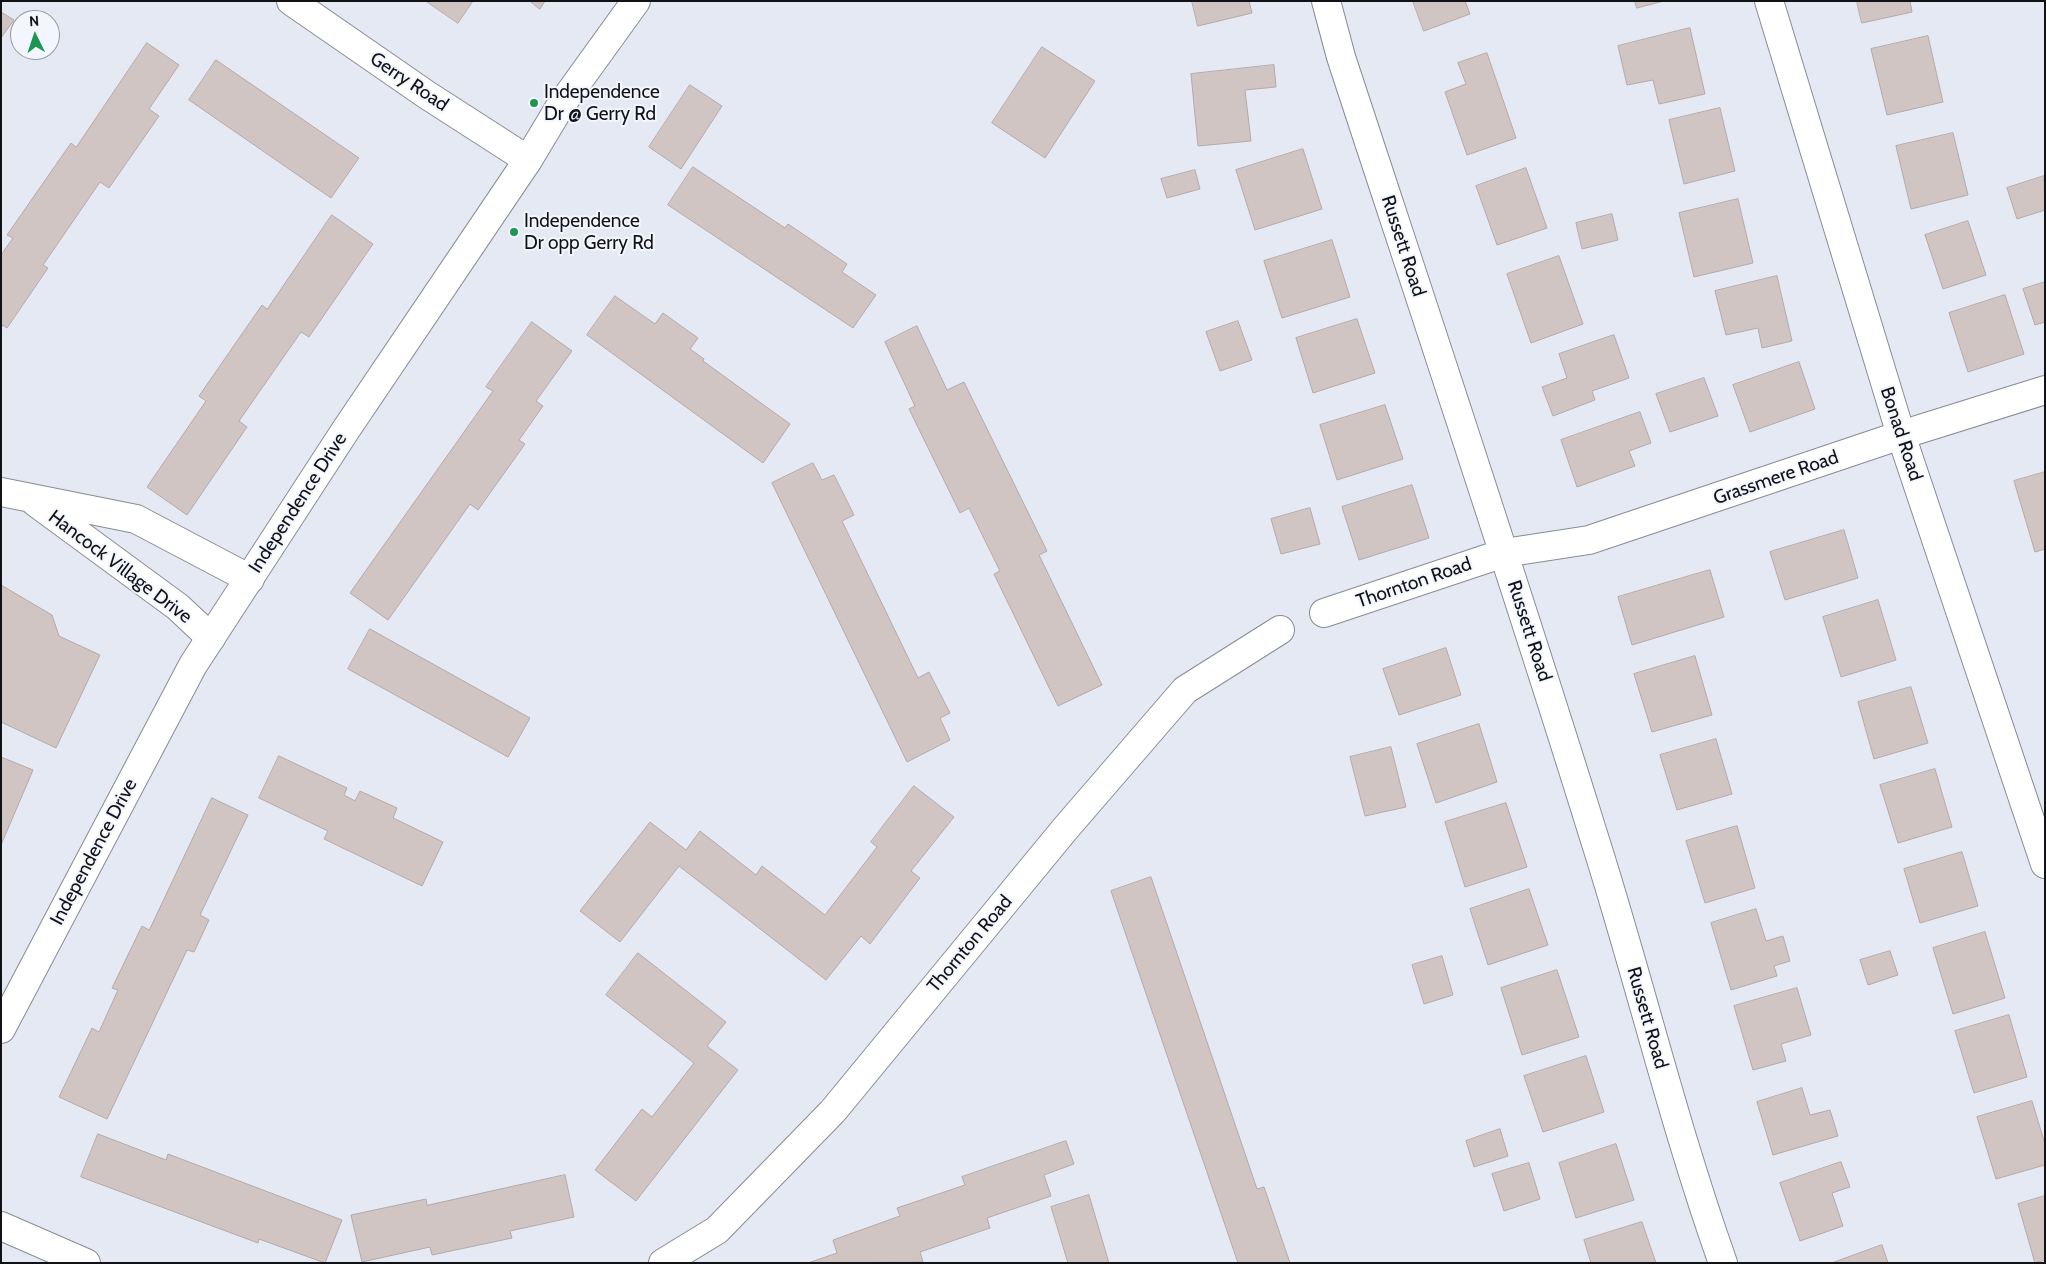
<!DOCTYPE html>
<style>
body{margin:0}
#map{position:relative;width:2046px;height:1264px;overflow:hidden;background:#e4e9f3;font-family:Cabin,sans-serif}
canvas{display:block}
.frame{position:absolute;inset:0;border:2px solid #111215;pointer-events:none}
.north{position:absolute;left:10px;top:10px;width:50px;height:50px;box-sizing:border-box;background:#f3f6fe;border:1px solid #999ba1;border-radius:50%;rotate:356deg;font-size:14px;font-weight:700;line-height:20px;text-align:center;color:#111215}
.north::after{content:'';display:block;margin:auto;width:18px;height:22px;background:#1d9652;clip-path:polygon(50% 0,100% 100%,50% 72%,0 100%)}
</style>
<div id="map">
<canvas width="2046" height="1264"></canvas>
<div class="frame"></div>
<div class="north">N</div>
</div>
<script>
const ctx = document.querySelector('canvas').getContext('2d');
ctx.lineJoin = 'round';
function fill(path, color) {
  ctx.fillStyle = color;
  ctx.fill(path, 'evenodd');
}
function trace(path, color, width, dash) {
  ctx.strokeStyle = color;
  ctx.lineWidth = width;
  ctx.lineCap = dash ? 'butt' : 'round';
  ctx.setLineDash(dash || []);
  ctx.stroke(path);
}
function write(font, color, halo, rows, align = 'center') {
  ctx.font = font + ' Cabin,sans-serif';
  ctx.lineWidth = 4;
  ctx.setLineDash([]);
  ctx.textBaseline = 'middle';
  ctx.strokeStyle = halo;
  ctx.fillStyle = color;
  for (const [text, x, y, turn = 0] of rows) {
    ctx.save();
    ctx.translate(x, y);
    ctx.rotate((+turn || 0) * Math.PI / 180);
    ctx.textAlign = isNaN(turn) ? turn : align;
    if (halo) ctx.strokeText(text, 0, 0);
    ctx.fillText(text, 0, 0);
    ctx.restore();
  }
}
const building = new Path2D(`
 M426 1H473L458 23Z
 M530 1H545L540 9Z
 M1192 1H1249L1252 13 1198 26Z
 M1413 1H1465L1470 14 1424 31Z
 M1635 1H1664L1637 8Z
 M1857 1H1910L1912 12 1862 23Z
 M1 12 14 20 1 38Z
 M1690 28 1705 94 1659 104 1653 80 1627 85 1618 46Z
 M1928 36 1943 102 1887 115 1871 49Z
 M147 43 179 65 149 109 159 116 109 188 100 182 43 265 48 268 7 328 3 325 1 328V255L13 238 7 235 71 143 76 147Z
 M1042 47 1095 81 1045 158 992 123Z
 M1487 53 1516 138 1467 155 1445 92 1466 84 1458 63Z
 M216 60 359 158 331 198 189 100Z
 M1274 65 1276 87 1245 90 1251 141 1198 146 1191 74Z
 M690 85 722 106 681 169 649 147Z
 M1720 108 1735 171 1684 184 1669 120Z
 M1953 133 1968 195 1911 209 1896 146Z
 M1303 149 1322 209 1255 230 1236 170Z
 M693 167 785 228 788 224 847 264 842 272 876 295 853 328 668 205Z
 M1526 168 1547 228 1497 245 1476 186Z
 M1195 170 1200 189 1167 198 1161 179Z
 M2044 176 2045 210 2017 219 2007 188Z
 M1738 199 1753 263 1694 277 1679 213Z
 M1612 214 1618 240 1582 249 1576 223Z
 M332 215 373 244 309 337 301 332 239 421 247 427 187 515 147 487 206 401 199 396 262 305 267 309Z
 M1968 221 1986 275 1943 289 1925 235Z
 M1332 240 1350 297 1282 318 1264 261Z
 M1559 256 1583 324 1531 343 1507 274Z
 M1777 276 1792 341 1762 348 1758 328 1726 335 1715 291Z
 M2045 282V322L2035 325 2023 289Z
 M2005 295 2024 354 1968 372 1949 313Z
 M615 296 655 324 663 313 698 338 690 349 704 359 703 361 790 424 763 463 587 335Z
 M1357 319 1375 373 1313 393 1296 338Z
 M1238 321 1252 360 1220 371 1206 332Z
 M532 322 572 351 536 401 543 406 519 440 525 444 478 510 470 504 388 620 350 593 493 391 486 387Z
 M917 326 947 390 964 382 1047 551 1039 555 1102 685 1058 706 994 574 1000 571 969 508 960 513 909 409 915 406 885 342Z
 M1614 335 1629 378 1592 391 1595 400 1553 416 1542 387 1567 378 1559 354Z
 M1799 362 1815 409 1750 432 1733 385Z
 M1704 378 1718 416 1670 432 1656 394Z
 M1385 405 1403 459 1337 480 1320 425Z
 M1640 412 1651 443 1629 451 1635 466 1577 487 1561 440Z
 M813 463 822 480 834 475 854 515 842 521 918 678 929 672 950 713 940 718 950 740 907 762 772 483Z
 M2045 472V549L2035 552 2014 481Z
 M1412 485 1429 538 1359 560 1342 507Z
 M1310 508 1320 544 1281 554 1271 519Z
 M1844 530 1858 578 1785 600 1770 552Z
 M1710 570 1724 617 1632 645 1618 597Z
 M1 585 52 615 59 636 100 655 56 748 1 722Z
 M1878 600 1896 660 1841 677 1823 617Z
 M370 629 530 718 508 757 348 669Z
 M1446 648 1461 695 1399 715 1383 669Z
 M1695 656 1712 715 1652 732 1634 674Z
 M1911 687 1928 743 1874 759 1858 702Z
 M1479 724 1497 782 1436 803 1417 744Z
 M1716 739 1732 794 1677 810 1660 755Z
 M1391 747 1406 807 1365 816 1350 757Z
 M279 756 347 788 344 795 355 801 360 791 397 808 393 818 443 842 422 886 324 839 328 831 259 798Z
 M1 757 33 770 1 845Z
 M1935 769 1952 827 1898 843 1880 785Z
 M914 786 954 817 911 871 920 878 870 944 861 936 826 980 679 866 620 942 580 911 650 822 686 850 700 831 756 875 762 866 825 915 877 847 871 842Z
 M212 798 248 815 200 915 209 920 194 952 187 950 107 1119 59 1097 92 1028 99 1032 118 990 112 988 142 926 149 930Z
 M1506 803 1527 867 1465 887 1445 822Z
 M1737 826 1755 888 1705 903 1686 841Z
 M1962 852 1978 906 1920 923 1904 869Z
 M1151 877 1257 1189 1264 1187 1290 1263H1238L1111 891Z
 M1529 889 1548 945 1488 965 1470 909Z
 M1756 909 1766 941 1783 936 1790 961 1774 966 1777 976 1731 990 1711 923Z
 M1985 932 2005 998 1953 1014 1933 948Z
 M1890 951 1898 975 1868 985 1860 960Z
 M638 953 726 1022 707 1046 738 1070 636 1201 595 1170 642 1109 652 1117 694 1063 606 995Z
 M1442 956 1453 995 1424 1004 1412 965Z
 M1557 970 1579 1037 1522 1055 1501 988Z
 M1797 988 1811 1035 1781 1044 1786 1061 1753 1070 1734 1006Z
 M2009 1015 2027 1077 1974 1093 1955 1031Z
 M1586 1056 1604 1112 1543 1132 1524 1076Z
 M1802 1088 1810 1115 1830 1110 1838 1136 1773 1155 1757 1102Z
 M2032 1101 2045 1144V1165L1996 1179 1977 1117Z
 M1500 1129 1508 1156 1474 1167 1466 1141Z
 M98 1134 166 1160 168 1154 342 1220 325 1263 259 1239 258 1243 81 1177Z
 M1066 1141 1074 1164 1044 1175 1051 1196 987 1218 990 1228 920 1252 923 1262 808 1263 837 1253 833 1240 900 1216 897 1208 965 1185 962 1177Z
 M1616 1144 1634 1200 1576 1218 1559 1163Z
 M1841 1162 1850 1187 1832 1193 1843 1226 1800 1241 1780 1183Z
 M1529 1163 1540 1199 1504 1211 1492 1174Z
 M565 1175 574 1217 510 1231 512 1238 432 1255 430 1247 362 1262 351 1215 426 1199 427 1205Z
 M1089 1195 1109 1263H1068L1051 1207Z
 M2045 1196V1260L2035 1263 2018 1204Z
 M1642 1222 1656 1263H1591L1584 1240Z
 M1882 1245 1888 1263H1832Z`);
fill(building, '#d1c5c3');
trace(building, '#b5a9a7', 1);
const minor = new Path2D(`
 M291 1 427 95 528 160
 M1326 1 1341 57C1426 316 1513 576 1594 837 1639 978 1673 1123 1723 1263
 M1769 1 1901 435 2045 864
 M1 492 136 519 250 579
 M35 502 178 607 211 638
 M1324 613 1504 553 1589 540 1901 435 2045 390
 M1 1226 86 1263
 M663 1263 717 1230 833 1111 1065 829 1185 690 1280 630`);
const major = new Path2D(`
 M1 1029 193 665 345 431 528 160 561 105 636 1`);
trace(minor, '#888c95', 30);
trace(major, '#888c95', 30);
trace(minor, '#fff', 28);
trace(major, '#fff', 28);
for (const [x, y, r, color] of [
 [534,103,5,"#1d9652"],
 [514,232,5,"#1d9652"]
]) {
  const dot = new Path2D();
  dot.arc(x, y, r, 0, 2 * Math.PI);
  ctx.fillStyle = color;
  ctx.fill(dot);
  trace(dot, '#f3f6fe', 2);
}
write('19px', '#111215', '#f3f6fe', [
 ["Gerry Road",409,82,34],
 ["Russett Road",1403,246,72],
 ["Bonad Road",1901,434,72],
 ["Grassmere Road",1776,478,-19],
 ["Independence Drive",298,503,-57],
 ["Hancock Village Drive",120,567,37],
 ["Thornton Road",1414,583,-19],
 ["Russett Road",1529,631,72],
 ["Independence Drive",94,852,-62],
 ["Thornton Road",970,944,-50],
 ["Russett Road",1647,1018,74]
]);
write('19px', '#111215', '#f3f6fe', [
 ["Independence",544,92],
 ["Dr @ Gerry Rd",544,114],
 ["Independence",524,221],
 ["Dr opp Gerry Rd",524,243]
], 'left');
</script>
